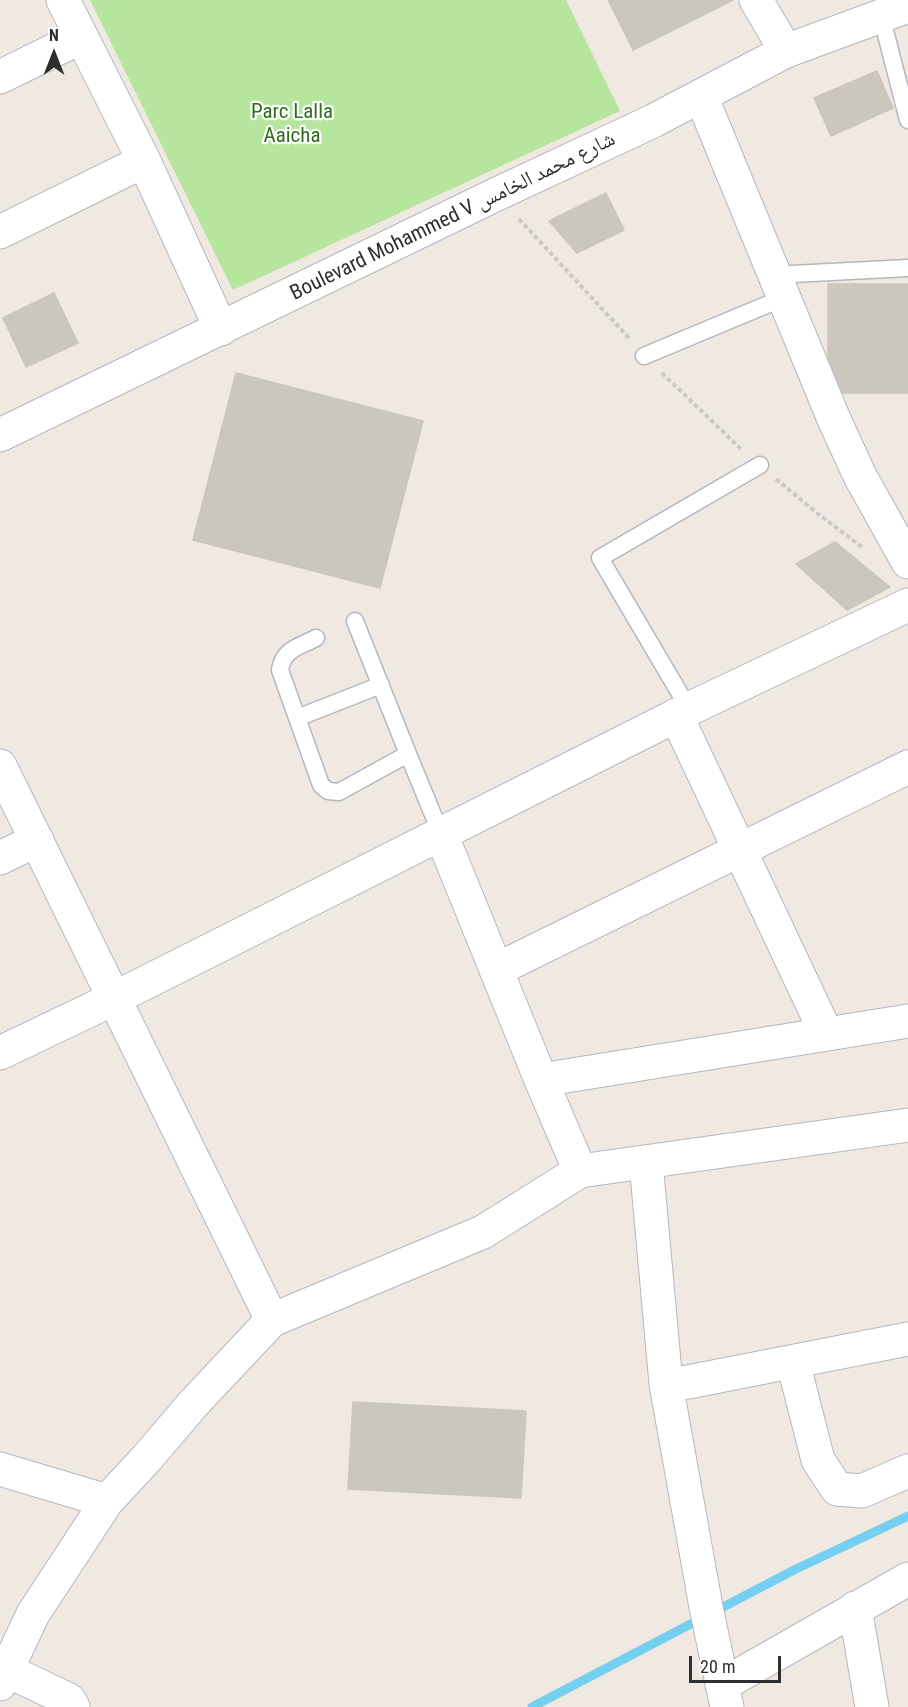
<!DOCTYPE html>
<meta charset="utf-8">
<style>
body{margin:0}
#map{position:relative;width:908px;height:1707px;overflow:hidden;background:#efe9e1;font-family:"Roboto Condensed",sans-serif}
canvas{display:block}
.north{position:absolute;left:24px;top:24px;width:60px;height:60px;-webkit-text-stroke:4px #fff;paint-order:stroke;rotate:0deg;font-size:16px;font-weight:700;line-height:24px;text-align:center;color:#2e2e2e}
.north::after{content:'';display:block;margin:auto;width:21px;height:27px;background:#2e2e2e;clip-path:polygon(50% 0,100% 100%,50% 72%,0 100%)}
.scale{position:absolute;left:689px;top:1656px;width:92px;height:27px;box-sizing:border-box;border:3px solid #2e2e2e;border-top:0;padding-left:8px;font-size:18px;line-height:21px;white-space:nowrap;color:#2e2e2e;-webkit-text-stroke:4px #fff;paint-order:stroke}
</style>
<div id="map">
<canvas width="908" height="1707"></canvas>
<div class="north">N</div>
<div class="scale">20 m</div>
</div>
<script>
const ctx = document.querySelector('canvas').getContext('2d');
ctx.lineJoin = 'round';
function fill(path, color) {
  ctx.fillStyle = color;
  ctx.fill(path, 'evenodd');
}
function trace(path, color, width, dash) {
  ctx.strokeStyle = color;
  ctx.lineWidth = width;
  ctx.lineCap = dash ? 'butt' : 'round';
  ctx.setLineDash(dash || []);
  ctx.stroke(path);
}
function write(font, color, halo, rows, align = 'center') {
  ctx.font = font + ' "Roboto Condensed","Noto Naskh Arabic",sans-serif';
  ctx.lineWidth = 4.5;
  ctx.setLineDash([]);
  ctx.textBaseline = 'middle';
  ctx.strokeStyle = halo;
  ctx.fillStyle = color;
  for (const [text, x, y, turn = 0] of rows) {
    ctx.save();
    ctx.translate(x, y);
    ctx.rotate((+turn || 0) * Math.PI / 180);
    ctx.textAlign = isNaN(turn) ? turn : align;
    if (halo) ctx.strokeText(text, 0, 0);
    ctx.fillText(text, 0, 0);
    ctx.restore();
  }
}
fill(new Path2D(`
 M90 0H566L620 111 233 290Z`), '#b6e59e');
trace(new Path2D(`
 M532 1707 794 1570 908 1516`), '#75cff0', 9);
const building = new Path2D(`
 M608 0H733L633 50Z
 M877 71 893 108 831 136 814 98Z
 M606 193 624 230 577 253 549 221Z
 M828 284H908V393H828Z
 M54 293 78 343 26 367 3 318Z
 M236 373 423 421 380 588 193 540Z
 M835 542 890 587 847 610 796 564Z
 M353 1402 526 1411 521 1498 348 1489Z`);
fill(building, '#cbc7bf');
trace(building, '#cbc5ba', 1.5);
const service = new Path2D(`
 M881 15 908 120
 M773 275 908 268
 M644 356 783 298
 M355 621 408 754
 M316 638C299 647 283 649 280 670L321 785 328 791 339 792 408 754 441 834
 M689 709 600 558 760 465
 M297 718 381 685`);
const minor = new Path2D(`
 M63 0 144 161 221 329
 M756 0 786 51
 M0 77 81 37
 M701 96 833 417 860 476 908 562
 M0 232 144 161
 M676 715 826 1033
 M0 766 272 1320
 M441 834 541 1080 580 1171
 M0 858 37 840
 M496 970 908 767
 M0 1053 115 998 689 709 908 605
 M541 1080 908 1021
 M646 1162 666 1384 688 1382 908 1339
 M793 1362 818 1460 837 1489 862 1491 908 1471
 M666 1384 706 1607 727 1707
 M0 1469 107 1501
 M855 1608 872 1707
 M6 1670 69 1700 73 1707
 M0 1684 33 1614 107 1501 147 1458 193 1404 272 1320 483 1232 580 1171 908 1125
 M722 1685 908 1579`);
const secondary = new Path2D(`
 M0 435 497 194 653 121 786 51 908 6`);
trace(service, '#b4b7c1', 19);
trace(minor, '#b4b7c1', 35);
trace(secondary, '#b4b7c1', 35);
trace(new Path2D(`
 M519 219 630 339
 M662 373 741 449
 M776 479 818 514 862 547`), '#c9c9c9', 4, [4.5, 3]);
trace(service, '#fff', 16);
trace(minor, '#fff', 33);
trace(secondary, '#fff', 33);
write('21px', '#2c6e1b', '#fff', [
 ["Parc Lalla",292,113],
 ["Aaicha",292,137]
]);
write('21px', '#2e2e2e', '#fff', [
 ["Boulevard Mohammed V شارع محمد الخامس",453,217,-26]
]);
</script>
